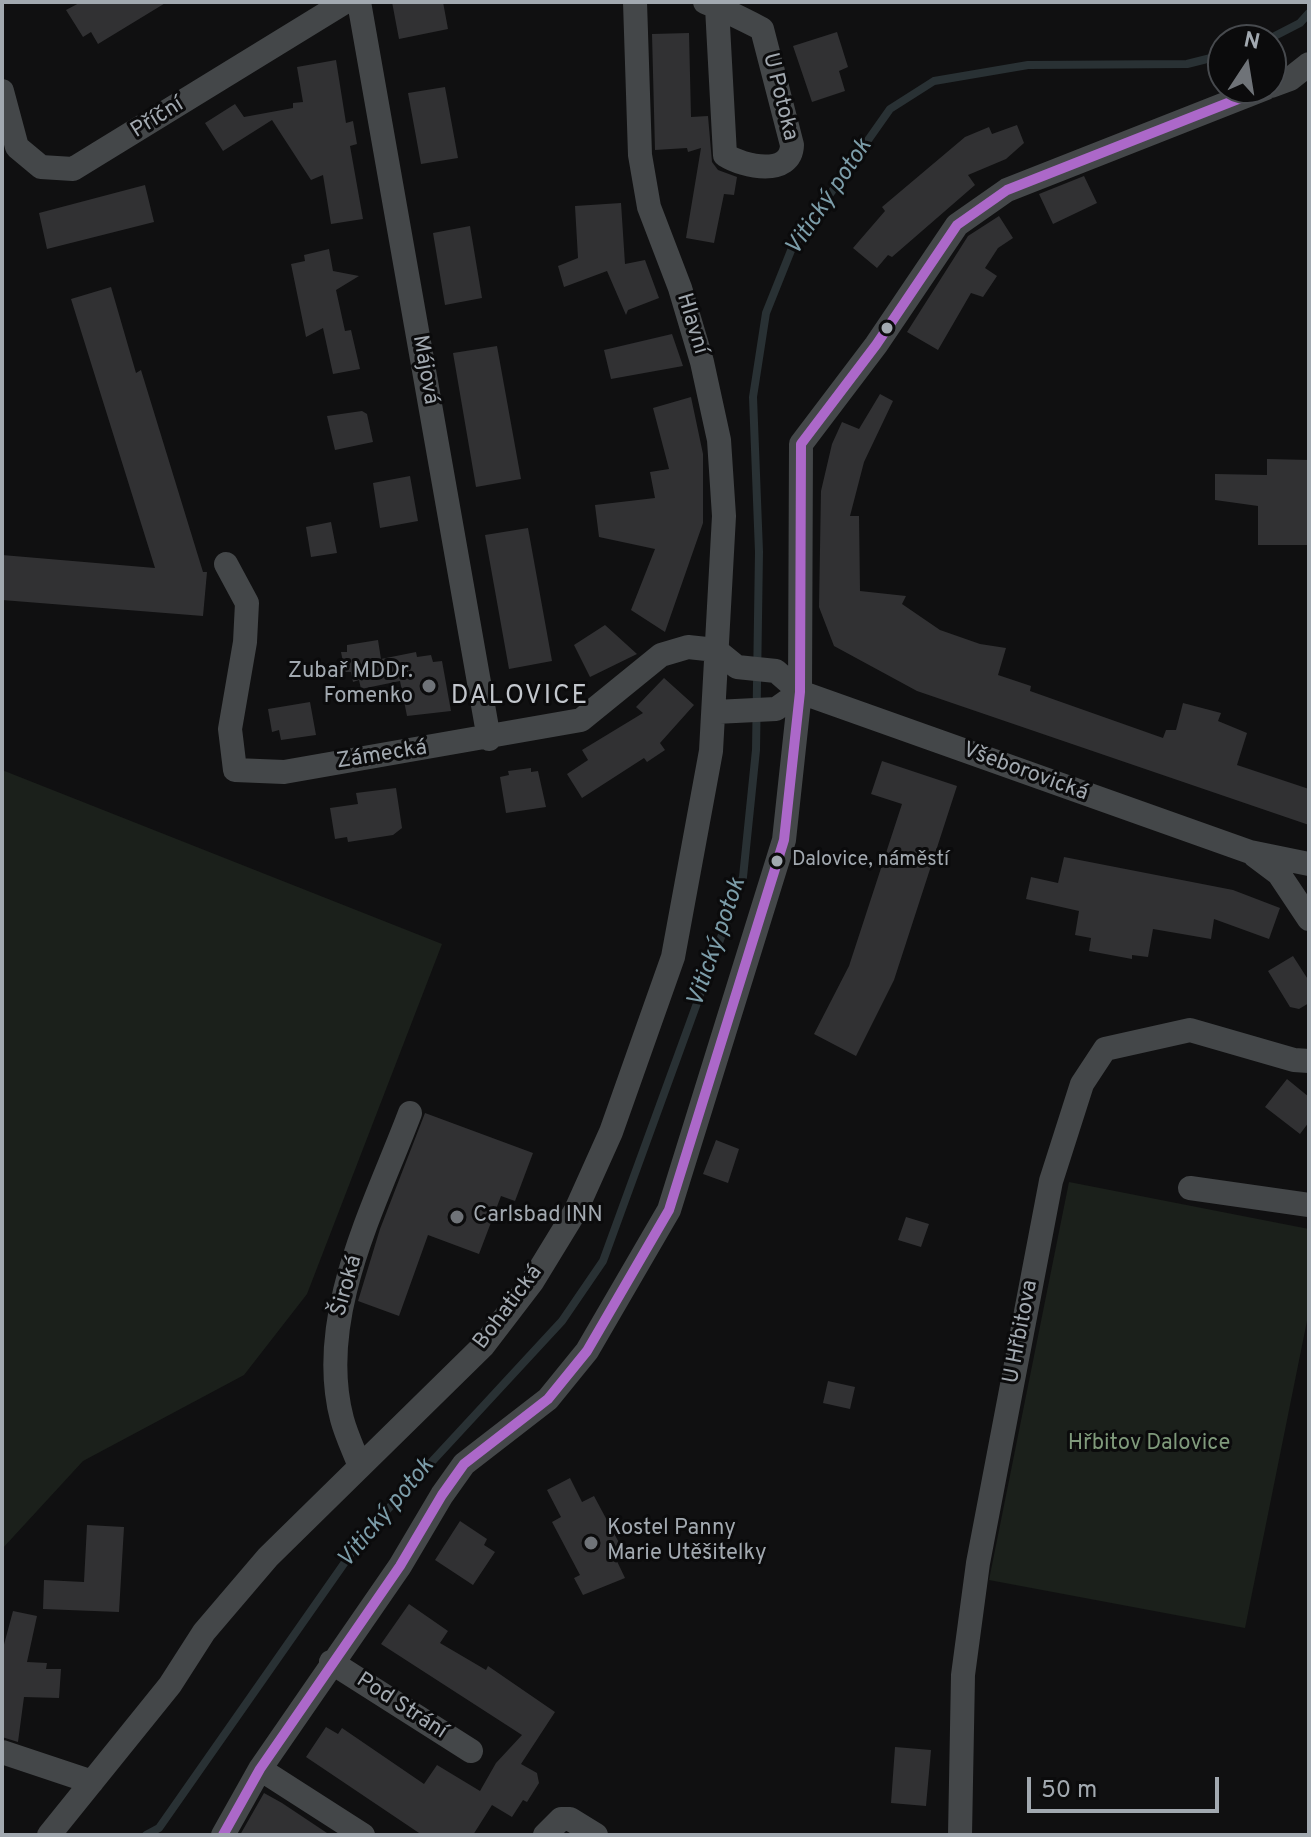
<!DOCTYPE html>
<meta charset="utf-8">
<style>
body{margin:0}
#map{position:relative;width:1311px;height:1837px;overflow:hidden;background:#101011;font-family:Overpass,sans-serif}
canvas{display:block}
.frame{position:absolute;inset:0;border:4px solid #a2a9b0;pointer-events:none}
.north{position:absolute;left:1207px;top:24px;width:80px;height:80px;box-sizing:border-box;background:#0b0b0c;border:2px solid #474a4e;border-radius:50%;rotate:12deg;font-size:22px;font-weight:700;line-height:32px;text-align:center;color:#a2a9b0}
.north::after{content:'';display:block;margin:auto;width:28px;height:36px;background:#6f7378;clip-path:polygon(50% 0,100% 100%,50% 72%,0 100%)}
.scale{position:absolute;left:1027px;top:1777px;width:192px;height:36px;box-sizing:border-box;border:4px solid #a2a9b0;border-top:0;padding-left:10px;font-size:24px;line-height:28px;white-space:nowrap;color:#a2a9b0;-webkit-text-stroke:6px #0b0b0c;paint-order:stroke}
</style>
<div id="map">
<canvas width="1311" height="1837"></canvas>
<div class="frame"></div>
<div class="north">N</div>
<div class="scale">50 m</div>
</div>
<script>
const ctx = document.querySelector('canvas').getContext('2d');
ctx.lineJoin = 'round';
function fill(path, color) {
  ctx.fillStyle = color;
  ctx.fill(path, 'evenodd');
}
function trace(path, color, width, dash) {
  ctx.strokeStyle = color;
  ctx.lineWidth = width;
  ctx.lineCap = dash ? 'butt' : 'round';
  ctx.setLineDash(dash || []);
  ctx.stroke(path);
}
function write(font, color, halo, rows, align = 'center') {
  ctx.font = font + ' Overpass,sans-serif';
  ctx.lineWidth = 6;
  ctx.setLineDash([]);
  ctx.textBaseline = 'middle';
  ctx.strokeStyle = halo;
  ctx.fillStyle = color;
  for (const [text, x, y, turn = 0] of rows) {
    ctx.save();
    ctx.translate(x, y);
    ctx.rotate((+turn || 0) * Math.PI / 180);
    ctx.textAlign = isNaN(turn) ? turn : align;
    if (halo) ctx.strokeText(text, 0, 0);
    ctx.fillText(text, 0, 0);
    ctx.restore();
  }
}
fill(new Path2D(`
 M2 770 442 944 307 1294 244 1375 83 1461 2 1549Z
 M1069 1182 1309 1229V1311L1245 1628 989 1580Z`), '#1b201b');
trace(new Path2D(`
 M1267 40 1300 23 1309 13
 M146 1835 159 1828 364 1535 562 1321 603 1261 743 877 756 750 759 552 753 397 766 313 792 248 890 109 934 81 1028 65 1187 64 1223 55`), '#293134', 8);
fill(new Path2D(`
 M81 2H167L98 44 91 32 83 37 66 10Z
 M392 2H443L448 29 399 39Z
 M837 32 848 67 839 71 845 91 812 102 793 46Z
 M689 33 691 117 708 116 712 162 718 170 737 177 734 195 724 194 714 243 686 238 701 148 688 152 687 148 655 150 652 34Z
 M336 60 346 123 353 121 357 144 350 146 363 219 331 224 323 175 311 180 272 120 223 151 205 123 235 104 244 117 293 108V103L303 102 297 67Z
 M445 87 458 158 421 164 408 93Z
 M1017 125 1024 143 1006 159 968 175 975 185 892 257 888 255 877 268 853 248 885 211 882 207 965 137 989 127 992 134Z
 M1084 176 1097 203 1053 224 1039 194Z
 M145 185 154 222 47 249 39 213Z
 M621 203 625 264 645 260 659 298 628 310 626 315 607 271 564 287 558 266 578 258 575 206Z
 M999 216 1013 238 998 248 985 268 997 276 983 297 971 293 938 350 907 332 968 236Z
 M470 226 482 298 445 305 433 233Z
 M329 249 333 271 359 276 336 290 345 331 351 330 360 369 333 374 323 328 306 337 291 264 305 261 304 255Z
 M111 287 136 373 141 370 203 572H207L203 616 2 600V555L155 568 71 299Z
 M672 334 683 366 611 379 604 350Z
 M497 346 521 479 476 487 453 353Z
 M880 394 893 401 864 462 850 516H859L860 591 906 596 902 604 940 630 980 644 1006 648 998 675 1031 686 1030 691 1163 738 1166 730H1176L1183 703 1221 713 1218 721 1247 733 1237 765 1309 789V825L917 691 834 646 819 607 821 491 832 444 842 422 859 429Z
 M691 397 703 454V523L665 632 631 610 655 549 599 537 595 505 655 498 650 472 669 469 653 408Z
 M362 411 367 414 373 442 335 450 327 416Z
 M1267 459 1309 460V545H1258V506L1215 500V474L1267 475Z
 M410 476 418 521 380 528 373 483Z
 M331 522 337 553 311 557 306 527Z
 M528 528 552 661 509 669 485 535Z
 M605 625 637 654 590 677 574 645Z
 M378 640 381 659 416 652 417 657 431 655 433 662 442 661 451 711 407 716 400 681 361 689 359 680 353 682 351 672H345L341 652H347V645Z
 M664 678 694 705 660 743 665 750 647 762 644 758 582 798 567 774 588 760 582 750 643 713 636 707Z
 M310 702 316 735 281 740 279 730 272 732 268 709Z
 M882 761 957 786 894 980 856 1056 814 1034 849 966 902 804 871 794Z
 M531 768V772L538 771 546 807 506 813 500 777 509 775 508 771Z
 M396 788 402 828 393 835 348 842 347 837 335 839 330 808 358 804 356 793Z
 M1064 857 1233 890 1280 908 1269 939 1214 919 1211 939 1153 929 1148 957 1132 955V959L1089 951 1091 938 1075 935 1079 911 1026 899 1031 877 1058 883Z
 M1293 956 1309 981V1003L1299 1009 1290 1007 1268 971Z
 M1287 1079 1309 1097V1122L1300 1134 1265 1107Z
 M425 1113 533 1153 515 1201 501 1196 479 1254 428 1235 399 1316 358 1301 380 1229Z
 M716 1140 739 1149 728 1183 703 1174Z
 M906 1217 929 1224 921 1247 898 1240Z
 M828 1381 855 1387 850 1409 823 1403Z
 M570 1478 582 1502 594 1496 624 1552 615 1557 625 1578 583 1595 574 1578 580 1575 552 1522 561 1517 547 1490Z
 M460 1521 487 1539 484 1545 495 1552 473 1585 435 1560Z
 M87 1525 124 1527 119 1612 43 1609 44 1580 84 1582Z
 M409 1604 448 1631 440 1643 486 1670 488 1666 555 1712 521 1764 537 1773 539 1783 527 1802 523 1800 512 1817 492 1805 473 1835H422L306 1757 326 1727 338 1734 342 1728 424 1784 437 1765 480 1791 496 1763 522 1735 381 1644Z
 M13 1611 37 1616 27 1662 47 1663 46 1669H61L59 1698 24 1697 18 1742 2 1737V1652Z
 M895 1747 931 1750 926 1806 891 1803Z
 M264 1793 282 1803 330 1835H240Z`), '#313133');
trace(new Path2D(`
 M359 2 489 739
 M705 2C725 10 743 19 762 29L792 145C791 177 744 167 725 155L717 7
 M1271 86 1290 79 1309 64
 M2 91 17 147 41 167 73 169 345 2
 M226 564 247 603 245 642 230 729 235 770 284 772 581 720 661 655 688 647 716 650
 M716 650 737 667 776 671 800 692 1250 852 1309 864
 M715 712 776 709 800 692
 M1255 856 1279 874 1309 919
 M1190 1188 1309 1205
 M359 1464C353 1449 346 1434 342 1419 315 1317 375 1206 410 1113
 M331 1662 471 1751
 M2 1752 92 1782
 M260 1769 363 1835
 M49 1835 170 1685 204 1632 268 1557 483 1346 532 1282 576 1210 611 1132 673 957 711 751 724 516 719 440 702 362 680 288 649 207 640 155 635 2
 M223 1835 260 1769 400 1566 442 1495 464 1464 548 1399 587 1351 669 1210 784 840 800 692 801 444 876 345 957 225 1007 190 1266 88
 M545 1835 561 1819H570L596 1835
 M960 1835 963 1675 978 1563 1051 1181 1082 1084 1105 1049 1190 1030 1294 1060 1309 1061`), '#444749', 24);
trace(new Path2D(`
 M223 1835 260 1769 400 1566 442 1495 464 1464 548 1399 587 1351 669 1210 784 840 800 692 801 444 876 345 957 225 1007 190 1266 88`), '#ac68c9', 10);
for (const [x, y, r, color] of [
 [887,328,7,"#a2a9b0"],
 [429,686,8,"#6f7378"],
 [777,861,7,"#a2a9b0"],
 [457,1217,8,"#6f7378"],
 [591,1543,8,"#6f7378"]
]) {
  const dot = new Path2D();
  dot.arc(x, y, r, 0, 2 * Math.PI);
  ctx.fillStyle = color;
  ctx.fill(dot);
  trace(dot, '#0b0b0c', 3);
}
write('20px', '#a2a9b0', '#0b0b0c', [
 ["Dalovice, náměstí",792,861]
], 'left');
write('22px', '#a2a9b0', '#0b0b0c', [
 ["U Potoka",779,97,76],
 ["Příční",158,119,-32],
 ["Hlavní",691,324,73],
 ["Májová",424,370,80],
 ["Zámecká",382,756,-9],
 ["Všeborovická",1025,773,20],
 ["Široká",348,1286,-74],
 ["Bohatická",509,1308,-53],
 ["U Hřbitova",1022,1332,-79],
 ["Pod Strání",401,1707,33]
]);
write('22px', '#a2a9b0', '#0b0b0c', [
 ["Zubař MDDr.",413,673,"right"],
 ["Fomenko",413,698,"right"],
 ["Carlsbad INN",473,1217],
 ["Kostel Panny",607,1530],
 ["Marie Utěšitelky",607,1555]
], 'left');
write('22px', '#7f9a7b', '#0b0b0c', [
 ["Hřbitov Dalovice",1149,1445]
]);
write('italic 24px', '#7c9da9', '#0b0b0c', [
 ["Vitický potok",830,198,-56],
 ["Vitický potok",718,943,-71],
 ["Vitický potok",387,1514,-50]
]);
ctx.letterSpacing = '2px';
write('26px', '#c3c7cd', '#0b0b0c', [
 ["DALOVICE",520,698]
]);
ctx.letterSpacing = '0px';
</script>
